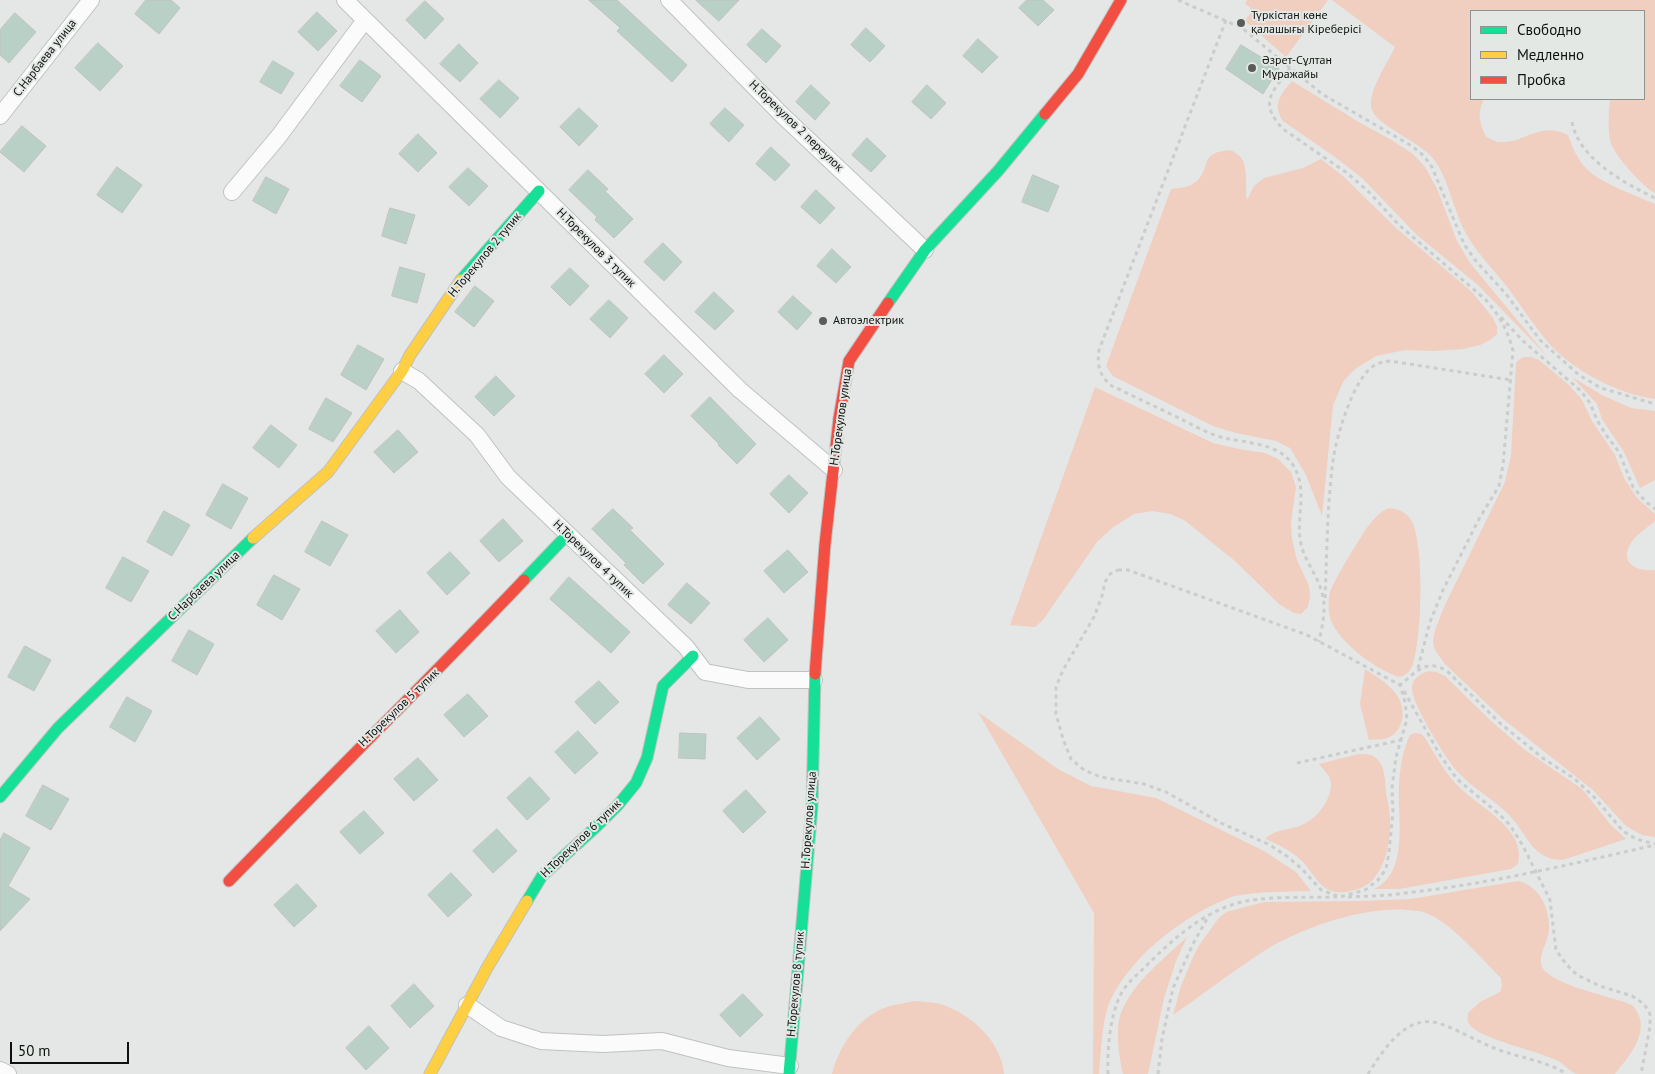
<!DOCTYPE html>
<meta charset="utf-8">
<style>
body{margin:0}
#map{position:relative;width:1655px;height:1074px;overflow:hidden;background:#e4e7e5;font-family:"PT Sans",sans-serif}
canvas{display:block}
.legend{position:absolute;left:1470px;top:10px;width:175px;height:90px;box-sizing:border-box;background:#e3e8e5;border:1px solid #8e9290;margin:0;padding:6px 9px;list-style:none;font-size:15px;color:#0f1110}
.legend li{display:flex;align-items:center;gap:10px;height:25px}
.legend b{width:25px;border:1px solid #8e9290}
.scale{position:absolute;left:10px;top:1042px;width:119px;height:22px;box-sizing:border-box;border:2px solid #0f1110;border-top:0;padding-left:6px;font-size:15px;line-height:18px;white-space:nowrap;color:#0f1110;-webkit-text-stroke:4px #e3e8e5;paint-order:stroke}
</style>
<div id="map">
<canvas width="1655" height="1074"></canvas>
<ul class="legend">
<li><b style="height:6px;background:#16e098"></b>Свободно</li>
<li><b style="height:6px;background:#ffcf43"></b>Медленно</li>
<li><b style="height:6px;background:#f24e42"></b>Пробка</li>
</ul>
<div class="scale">50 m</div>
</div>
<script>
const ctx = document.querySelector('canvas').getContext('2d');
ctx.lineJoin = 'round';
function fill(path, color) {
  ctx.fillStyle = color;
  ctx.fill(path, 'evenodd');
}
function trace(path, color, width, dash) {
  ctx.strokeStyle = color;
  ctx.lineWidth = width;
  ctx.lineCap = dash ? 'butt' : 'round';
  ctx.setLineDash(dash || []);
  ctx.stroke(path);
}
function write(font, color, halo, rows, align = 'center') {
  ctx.font = font + ' "PT Sans",sans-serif';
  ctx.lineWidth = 4;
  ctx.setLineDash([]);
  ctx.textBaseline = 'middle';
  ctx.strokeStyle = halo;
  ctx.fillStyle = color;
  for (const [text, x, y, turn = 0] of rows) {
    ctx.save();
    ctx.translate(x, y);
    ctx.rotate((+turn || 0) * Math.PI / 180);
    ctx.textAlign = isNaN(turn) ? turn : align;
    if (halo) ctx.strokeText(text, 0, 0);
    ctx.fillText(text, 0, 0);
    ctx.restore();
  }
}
fill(new Path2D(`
 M1247 0H1328L1286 57 1245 21 1251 12 1250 7 1245 4Z
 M1332 0H1655V193C1643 187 1615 156 1611 143 1607 129 1609 112 1610 99H1644V11H1471V99H1484C1477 114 1479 122 1486 137 1489 138 1494 141 1497 142 1524 145 1539 120 1568 135 1573 149 1578 161 1589 171 1601 183 1639 197 1655 204V399C1618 394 1571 370 1547 341 1531 322 1519 302 1504 283 1491 267 1477 253 1467 235 1453 212 1449 176 1431 156 1417 141 1377 125 1372 110 1366 93 1388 63 1395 47Z
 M1292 81 1362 124 1390 139 1413 154 1425 167 1437 189 1457 241 1470 263 1547 356 1478 285 1418 236 1362 178 1335 157 1283 121C1272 104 1281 94 1292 81Z
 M1230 150C1252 158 1244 181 1247 200L1254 186 1264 178 1303 168 1321 159 1344 177 1396 228 1472 292 1493 318 1497 327V334L1490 340 1480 345 1463 349 1433 351 1405 350 1376 356 1355 369 1344 380 1333 405 1322 516 1306 475 1290 448 1276 441 1236 433 1213 426 1113 376 1106 366 1171 189C1181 188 1191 187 1198 180 1212 164 1199 153 1230 150Z
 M1524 357H1531L1539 360 1569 385 1582 400 1592 421 1615 455 1624 478 1637 498 1655 514V521C1647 528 1633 536 1629 547 1620 565 1641 572 1655 570V837L1642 835 1626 826 1593 790 1503 719 1445 664 1435 650 1433 642 1435 630 1444 607 1505 482 1511 456 1516 363 1520 359Z
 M1572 377 1602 395 1631 408 1655 411V480L1640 488 1624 452 1602 419 1597 404Z
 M1095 387 1213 443 1239 449 1265 453 1278 459 1291 472 1296 487 1291 523 1292 539 1297 560 1309 586 1310 596 1308 607 1301 614 1294 613 1279 604 1235 561 1184 520 1170 514 1153 511 1134 514 1112 528 1097 542 1043 620 1035 627 1010 625Z
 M1389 508C1399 509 1409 513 1413 524 1424 551 1422 636 1413 664 1411 671 1406 675 1400 677 1377 671 1342 644 1332 623 1328 615 1328 601 1330 592 1334 581 1349 556 1356 545 1365 531 1374 514 1389 508Z
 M1365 669C1375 676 1388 683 1396 694 1407 708 1405 734 1384 739 1379 740 1374 739 1369 740L1360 704Z
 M1429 671 1436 672 1445 676 1490 720 1525 750 1582 789 1611 825 1626 839 1563 860C1532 860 1528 835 1510 816 1494 799 1473 789 1458 772 1447 761 1411 702 1412 689 1412 679 1419 674 1429 671Z
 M978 712 1058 769 1091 786 1156 798 1264 851 1296 872 1311 891C1286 892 1260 891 1235 896 1229 897 1223 901 1217 903 1176 922 1131 958 1111 999 1102 1017 1101 1053 1099 1074H1093L1094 913Z
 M1415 733 1421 734 1425 738C1436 756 1446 775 1461 789 1481 808 1527 830 1518 864L1511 869 1399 889H1374C1410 873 1397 816 1399 784 1400 768 1403 749 1410 735Z
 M1359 754C1366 754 1372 754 1377 759 1385 767 1385 780 1386 791 1387 800 1390 809 1390 818 1392 840 1384 882 1358 889 1317 902 1320 874 1295 855 1286 848 1275 843 1265 839 1276 828 1291 831 1304 824 1319 817 1337 793 1329 776 1326 772 1322 768 1319 764Z
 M1518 881C1539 885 1550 909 1549 929 1549 942 1533 961 1546 972 1562 987 1610 996 1632 1005 1654 1028 1630 1055 1615 1074 1607 1074 1584 1074 1577 1074 1570 1072 1564 1064 1558 1061 1539 1051 1479 1039 1469 1024 1467 1021 1468 1017 1468 1013L1480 1002 1500 992 1502 986 1501 978C1482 959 1448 919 1423 912 1418 910 1413 911 1408 910 1364 906 1301 928 1264 951 1233 971 1203 994 1173 1015L1181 986 1193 957 1200 944 1218 919 1226 912 1264 902 1360 901 1411 899Z
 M1187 937 1176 961 1164 998 1148 1074H1123C1119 1057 1115 1029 1121 1013 1133 982 1164 959 1187 937Z
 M915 1001C924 1002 937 1002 946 1006 974 1017 1001 1042 1004 1074H832C839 1046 859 1016 887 1007 896 1004 906 1003 915 1001Z`), '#f0cec0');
const building = new Path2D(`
 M146 0H171L180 8 159 34 135 14Z
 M589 0H617L687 65 672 82 617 31 620 28Z
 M696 0H739L719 21Z
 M1027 0H1043L1054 10 1038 26 1019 8Z
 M425 1 444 19 425 39 406 20Z
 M317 12 337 31 318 51 298 32Z
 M15 13 36 32 9 63 0 55V30Z
 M866 28 885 46 870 62 851 45Z
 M762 29 781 46 766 63 747 45Z
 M978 39 998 57 982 73 963 56Z
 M98 43 123 66 100 91 75 68Z
 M459 44 478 63 460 82 440 64Z
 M1241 45 1279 68 1263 94 1226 69Z
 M360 60 381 76 362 102 340 86Z
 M273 61 294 73 281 94 260 82Z
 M499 80 519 98 500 118 480 99Z
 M811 85 830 103 815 120 796 102Z
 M927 85 946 103 931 119 912 102Z
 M579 108 598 126 579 146 560 127Z
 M725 108 744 125 729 142 710 124Z
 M22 126 46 146 24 172 0 152Z
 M418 134 437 153 418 172 399 154Z
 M867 138 886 156 871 172 852 155Z
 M771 147 790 165 775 181 756 164Z
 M117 167 142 185 122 213 97 195Z
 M468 168 488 186 469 206 449 187Z
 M588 170 608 189 605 191 633 219 614 238 595 220 597 217 569 190Z
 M1033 175 1059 186 1048 212 1022 202Z
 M266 177 289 189 276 214 253 201Z
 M816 190 835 208 820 224 801 207Z
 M390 208 415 215 406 244 382 236Z
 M663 243 682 262 664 281 644 262Z
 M832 249 851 267 836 283 817 266Z
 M400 267 425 274 417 303 392 296Z
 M570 268 589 286 570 306 551 287Z
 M475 286 494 301 474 327 455 312Z
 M714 292 734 311 715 330 695 312Z
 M793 296 812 313 797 330 778 312Z
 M609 300 628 318 610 338 590 319Z
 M358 345 384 359 366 390 341 375Z
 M664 355 683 374 664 393 645 374Z
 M496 376 515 396 494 416 475 397Z
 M710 397 756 444 737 464 718 445 719 444 691 416Z
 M326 398 352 413 333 442 309 429Z
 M271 425 297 445 279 468 253 448Z
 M398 430 418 452 394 473 374 452Z
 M789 475 808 493 789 513 770 494Z
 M223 484 248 498 231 529 206 515Z
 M613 509 633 528 630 530 664 564 643 584 624 565 626 563 592 529Z
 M164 511 190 525 172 556 147 542Z
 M503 519 523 541 499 562 480 541Z
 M322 521 348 535 330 566 305 552Z
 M788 550 808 572 784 593 764 571Z
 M450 552 470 573 447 595 427 573Z
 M123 557 149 571 131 602 106 588Z
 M274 575 300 589 282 620 257 605Z
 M569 577 630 632 611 653 550 599Z
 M687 583 710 603 691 624 668 605Z
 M400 610 419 632 396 653 376 631Z
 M768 618 788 640 764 662 744 640Z
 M189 630 214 644 197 675 172 661Z
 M25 646 51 660 34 691 8 677Z
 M599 681 619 702 595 724 575 702Z
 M468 694 488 716 464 737 444 715Z
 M127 697 152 711 135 742 110 727Z
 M760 717 780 739 757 760 737 738Z
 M578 731 598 753 575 774 555 752Z
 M680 733 706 734 705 759 679 758Z
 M418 758 438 780 414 801 394 779Z
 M530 777 550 799 527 820 507 798Z
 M43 785 69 799 51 830 26 816Z
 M746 790 766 812 743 833 723 811Z
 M364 811 384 833 360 854 340 832Z
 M497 829 517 851 493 873 473 851Z
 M4 833 30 848 8 886 30 899 0 931V841Z
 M451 873 472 895 448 917 428 895Z
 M297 884 317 906 294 927 274 905Z
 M414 984 434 1006 410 1028 391 1006Z
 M743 994 763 1015 740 1037 720 1015Z
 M369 1026 389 1048 366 1070 346 1048Z`);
fill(building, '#b9d0c6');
trace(building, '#c0c2c0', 1);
const street = new Path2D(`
 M345 0 740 390 834 470
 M669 0 782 115 925 250
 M0 116 91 0
 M232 192 279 136 365 20
 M402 371 419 381 477 435 508 477 686 647 705 672 748 680H814
 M467 1005 501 1028 541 1041 603 1044 662 1041 728 1058 790 1066
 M0 1070 8 1074`);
const fast = new Path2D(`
 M461 280 539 191
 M888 303 925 250 998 171 1045 114
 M524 580 568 534
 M0 797 58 728 253 538
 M527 901 542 876 596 827 618 805 636 783 647 758 663 686 693 656
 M789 1074 812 807 815 674`);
const slow = new Path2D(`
 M253 538 328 472 402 371 410 355 461 280
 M430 1074 487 968 527 901`);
const jam = new Path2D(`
 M1045 114 1078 74 1121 0
 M815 674 825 544 839 418 849 361 888 303
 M229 881C327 780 427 682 524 580`);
trace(street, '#c0c2c1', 18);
trace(fast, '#c0c2c1', 13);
trace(slow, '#c0c2c1', 13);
trace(jam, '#c0c2c1', 13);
trace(new Path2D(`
 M1178 0 1242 28 1322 94 1412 146 1424 156 1432 167 1464 244 1475 260 1506 294 1540 340 1579 375 1601 388 1655 404
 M1226 20 1099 350C1097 365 1099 374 1110 385 1133 396 1156 407 1179 418 1193 425 1208 434 1224 438 1247 443 1279 443 1293 465 1309 490 1295 518 1301 544 1305 562 1318 576 1322 593 1327 609 1322 626 1319 642
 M1290 68C1272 93 1258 102 1283 129L1347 173 1369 192 1399 225 1486 300C1500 316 1508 331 1513 351L1503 465 1499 486 1479 519 1443 590 1430 622 1417 672
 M1572 122C1579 159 1624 183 1655 198
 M1501 317 1522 340 1581 391 1590 403 1597 420 1606 435 1619 452 1633 487 1645 501 1655 509
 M1118 570H1128L1307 635 1400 685 1405 702 1407 719 1396 757 1392 788 1393 812 1389 852 1386 869 1378 880 1365 890 1340 897 1321 890 1302 869 1288 857 1270 845 1221 823 1166 792 1144 784 1101 777 1084 770 1071 759 1063 739 1056 714V687L1063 670 1094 617 1102 596 1105 582 1110 574Z
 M1325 598C1327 553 1327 506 1333 461 1336 437 1353 381 1372 367 1377 363 1383 362 1390 361L1511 380
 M1401 686 1400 685C1416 672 1426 658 1447 671L1501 724 1544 759 1575 779 1594 797 1623 831 1636 839 1655 844
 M1404 691 1440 755 1457 779 1499 814 1510 825 1523 846 1550 900 1556 950 1566 964 1577 975 1600 986 1632 996 1644 1004 1650 1014V1027L1641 1074
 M1297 763 1401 740
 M1348 897C1367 896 1386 896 1405 893 1489 884 1572 864 1655 845
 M1108 1074C1107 1050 1110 1013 1122 992 1128 982 1137 975 1145 967 1170 942 1197 917 1231 905 1259 895 1307 898 1337 897
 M1158 1074 1162 1039 1173 988 1193 944 1208 917
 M1368 1074C1382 1052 1405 1014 1438 1023 1457 1029 1476 1041 1494 1048 1519 1058 1544 1060 1567 1074`), '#cbcdcc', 3, [4, 4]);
trace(street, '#fbfbfb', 16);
trace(fast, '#16e098', 11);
trace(slow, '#ffcf43', 11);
trace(jam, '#f24e42', 11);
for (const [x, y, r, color] of [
 [1241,23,5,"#5a5c5b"],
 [1252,68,5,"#5a5c5b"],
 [823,321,5,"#5a5c5b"]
]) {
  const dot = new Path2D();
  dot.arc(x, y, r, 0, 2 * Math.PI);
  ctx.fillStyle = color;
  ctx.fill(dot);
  trace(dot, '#e3e8e5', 2);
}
write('12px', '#0f1110', '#e3e8e5', [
 ["Түркістан көне",1251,16],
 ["қалашығы Кіреберісі",1251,30],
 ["Әзрет-Сұлтан",1262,61],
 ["Мұражайы",1262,75],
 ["Автоэлектрик",833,321]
], 'left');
write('12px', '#0f1110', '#e3e8e5', [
 ["С.Нарбаева улица",45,58,-52],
 ["Н.Торекулов 2 переулок",796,126,44],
 ["Н.Торекулов 3 тупик",596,248,45],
 ["Н.Торекулов 2 тупик",485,255,-50],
 ["Н.Торекулов улица",841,417,-82],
 ["Н.Торекулов 4 тупик",593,559,44],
 ["С.Нарбаева улица",204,586,-44],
 ["Н.Торекулов 5 тупик",399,708,-44],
 ["Н.Торекулов улица",809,820,-86],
 ["Н.Торекулов 6 тупик",581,839,-44],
 ["Н.Торекулов 8 тупик",796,984,-85]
]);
</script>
